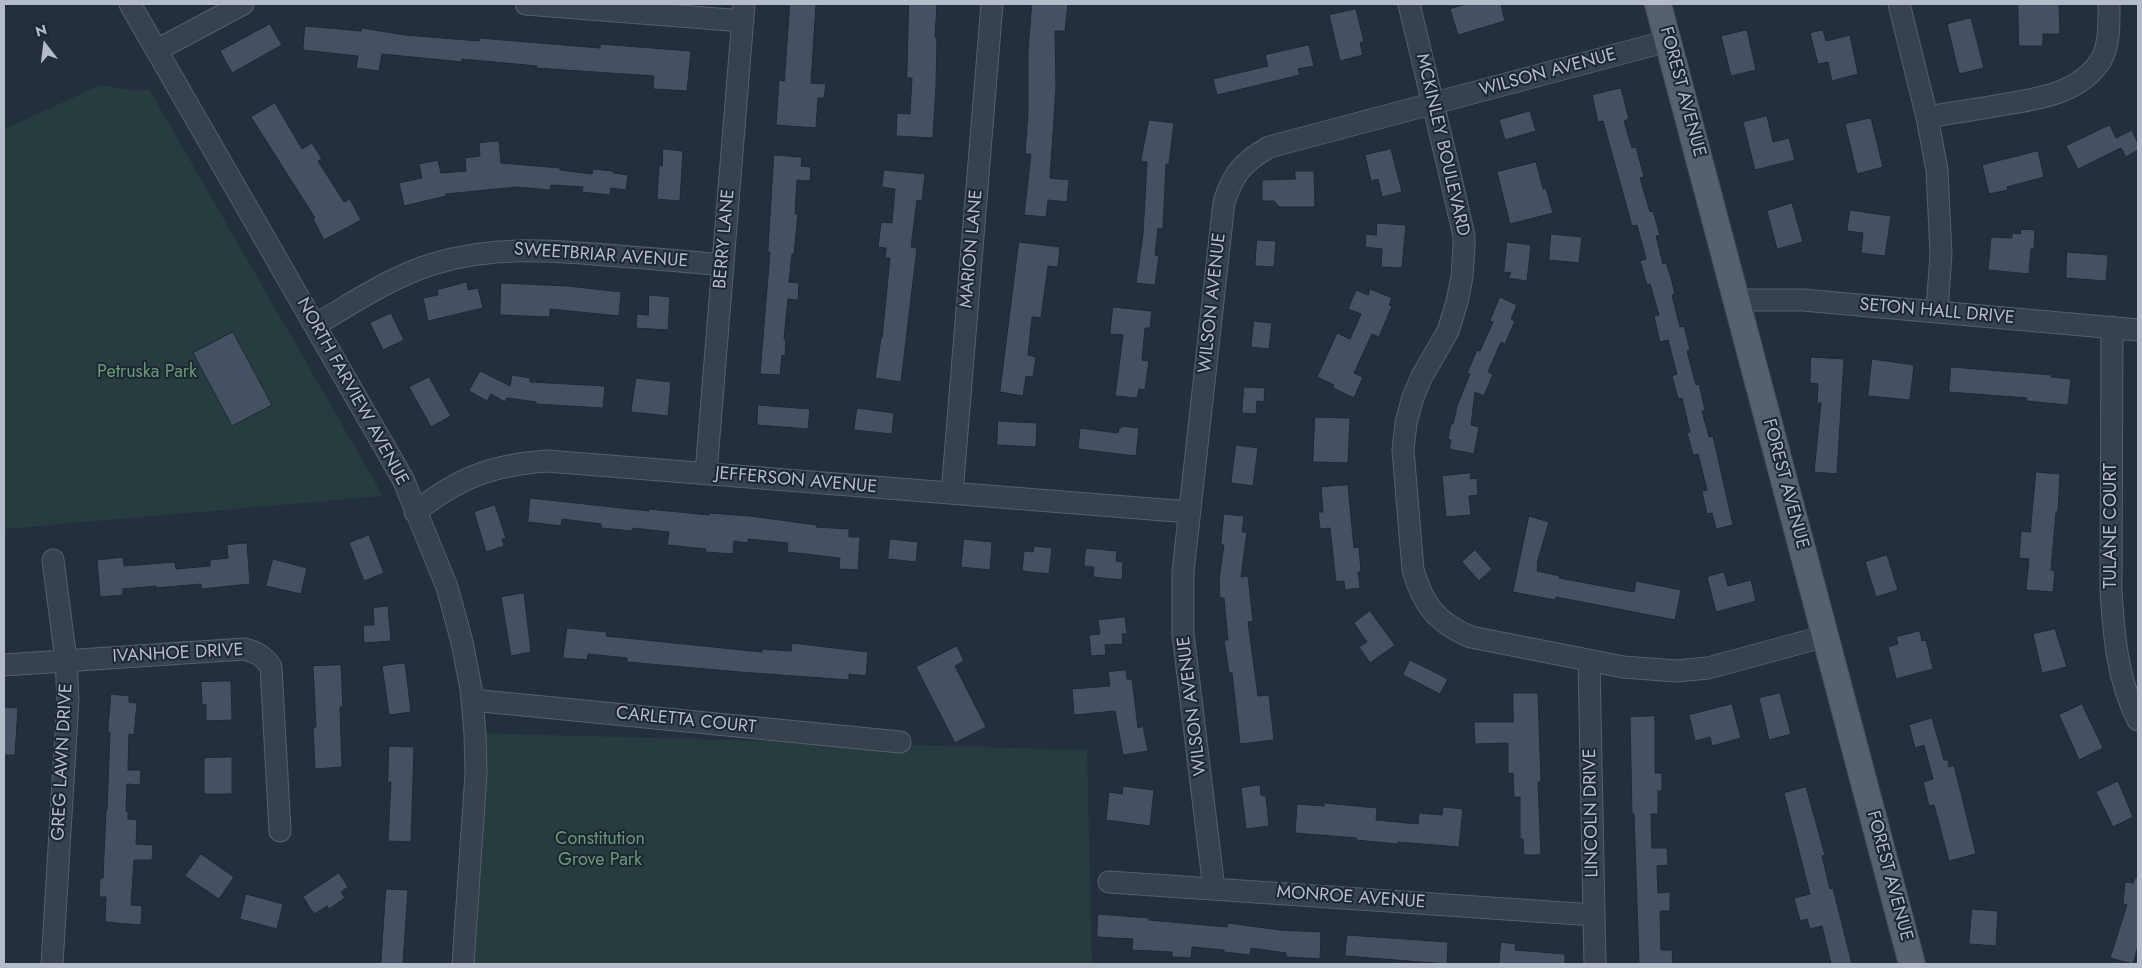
<!DOCTYPE html>
<style>
body{margin:0}
#map{position:relative;width:2142px;height:968px;overflow:hidden;background:#242f3e;font-family:Jost,sans-serif}
canvas{display:block}
.frame{position:absolute;inset:0;border:5px solid #b4bcc9;pointer-events:none}
.north{position:absolute;left:20px;top:20px;width:50px;height:50px;-webkit-text-stroke:4px #1d2633;paint-order:stroke;rotate:345deg;font-size:14px;font-weight:700;line-height:20px;text-align:center;color:#b4bcc9}
.north::after{content:'';display:block;margin:auto;width:18px;height:22px;background:#b4bcc9;clip-path:polygon(50% 0,100% 100%,50% 72%,0 100%)}
</style>
<div id="map">
<canvas width="2142" height="968"></canvas>
<div class="frame"></div>
<div class="north">N</div>
</div>
<script>
const ctx = document.querySelector('canvas').getContext('2d');
ctx.lineJoin = 'round';
function fill(path, color) {
  ctx.fillStyle = color;
  ctx.fill(path, 'evenodd');
}
function trace(path, color, width, dash) {
  ctx.strokeStyle = color;
  ctx.lineWidth = width;
  ctx.lineCap = dash ? 'butt' : 'round';
  ctx.setLineDash(dash || []);
  ctx.stroke(path);
}
function write(font, color, halo, rows, align = 'center') {
  ctx.font = font + ' Jost,sans-serif';
  ctx.lineWidth = 4;
  ctx.setLineDash([]);
  ctx.textBaseline = 'middle';
  ctx.strokeStyle = halo;
  ctx.fillStyle = color;
  for (const [text, x, y, turn = 0] of rows) {
    ctx.save();
    ctx.translate(x, y);
    ctx.rotate((+turn || 0) * Math.PI / 180);
    ctx.textAlign = isNaN(turn) ? turn : align;
    if (halo) ctx.strokeText(text, 0, 0);
    ctx.fillText(text, 0, 0);
    ctx.restore();
  }
}
fill(new Path2D(`
 M101 85 138 91 149 89 383 496 4 529V129Z
 M475 733 1087 750 1092 964H463Z`), '#263c3f');
const building = new Path2D(`
 M790 4H816L811 83 826 84 824 98H818L816 128 776 125 779 80 784 81Z
 M909 4H937L935 37H937L936 85 933 138 896 136 897 113 910 114 912 78H907Z
 M1032 4H1068L1065 31H1055L1056 88 1050 178 1069 180 1067 202 1048 200 1046 217 1024 215 1031 154H1025L1028 112V51Z
 M1467 4H1501L1505 21 1458 35 1450 9Z
 M2018 4H2059L2060 34H2043V46H2019Z
 M1356 9 1364 42 1360 43 1363 55 1340 61 1329 15Z
 M1971 18 1984 68 1959 74 1947 24Z
 M270 24 282 45 232 73 220 51Z
 M305 26 361 31 362 28 405 35 479 41V38L600 48V44L691 51 687 91 653 89 654 76 536 68 537 66 462 59V62L382 54 379 71 356 68 358 56 303 50Z
 M1747 30 1756 70 1731 76 1721 36Z
 M1823 30 1826 41 1850 35 1858 74 1832 81 1828 62 1818 64 1810 33Z
 M1309 45 1314 66 1298 69 1300 75 1217 95 1213 79 1268 66 1265 55Z
 M1621 88 1629 119 1624 121 1632 148 1636 147 1644 177 1640 178 1650 212 1653 211 1660 235 1656 236 1663 264 1666 263 1671 278 1675 294 1672 295 1680 327 1684 326 1690 350 1687 351 1696 385 1699 384 1705 410 1702 411 1709 437 1713 436 1733 525 1716 529 1712 513 1707 514 1702 491 1707 490 1698 454 1693 455 1687 433 1690 432 1682 398 1678 399 1672 376 1677 374 1668 340 1660 342 1654 316 1659 315 1650 284 1647 285 1640 261 1646 259 1637 225 1632 226 1603 121 1598 122 1592 95Z
 M275 103 302 149 312 143 322 159 318 161 344 202 350 199 361 220 324 240 313 219 315 218 251 117Z
 M1530 111 1536 131 1505 140 1499 120Z
 M1767 116 1773 142 1789 138 1795 160 1755 170 1743 122Z
 M1871 118 1883 167 1857 174 1845 124Z
 M1149 120 1174 123 1169 164H1166L1163 229 1158 228 1155 255 1159 256 1155 285 1136 283 1143 234 1147 162 1141 161Z
 M2110 125 2116 138 2132 130 2138 144V150L2126 157 2121 148 2078 169 2066 146Z
 M499 141 501 163 560 168V170L592 174 593 169 613 171V173L628 175 626 190 611 188 610 195 582 192 583 187 551 185 550 190 517 187 446 194V196L404 206 399 183 422 178 419 164 438 160 441 173 466 171 465 158 480 156 479 143Z
 M663 149 683 151 680 201 657 199 659 165 662 166Z
 M1391 149 1402 192 1382 197 1378 179 1371 181 1365 155Z
 M2038 151 2044 177 2007 187 2008 190 1989 194 1982 165Z
 M774 155 802 157 801 166 811 167 810 181 797 180 795 214H798L794 254H792L789 282 799 283 798 300 788 299 784 339H786L785 356 782 355 780 375 760 374 770 252H768Z
 M1536 162 1543 189 1546 188 1553 213 1510 224 1497 172Z
 M884 170 925 174 922 201 917 200 911 247 917 248 901 382 875 378 881 338H882L890 258H885L886 248 878 247 881 222 892 223 895 189 882 187Z
 M1295 171H1314L1315 207H1279L1274 201H1262V180L1295 179Z
 M1792 203 1803 242 1777 249 1767 211Z
 M1850 210 1891 216 1885 256 1861 253 1863 233 1847 231Z
 M1377 223 1406 225 1402 268 1381 267 1382 249 1365 247 1366 234 1376 235Z
 M2021 229 2035 230 2034 249H2031L2029 274 1988 270 1991 237 2012 238V233L2020 234Z
 M1551 234 1582 237 1579 263 1549 260Z
 M1257 240 1276 241 1274 267 1255 266Z
 M1019 242 1060 247 1058 267 1048 266 1041 318 1032 317 1028 355 1036 357 1033 377 1026 376 1023 396 1000 392Z
 M1507 242 1531 245 1527 281 1508 278 1511 273 1504 272Z
 M2067 252 2108 255 2106 281 2066 278Z
 M467 282 468 290 478 288 483 308 428 321 423 298 438 295 437 290Z
 M501 283 568 286 621 292 619 316 550 309V317L500 315Z
 M1370 289 1392 298 1389 305 1392 306 1379 337 1372 334 1354 373 1363 377 1354 398 1333 388 1334 385 1317 377 1337 333 1350 339 1361 314 1348 309 1356 290 1368 295Z
 M649 295 670 297 668 330 636 328 637 314 648 315Z
 M1500 297 1517 305 1511 319 1515 321 1505 344 1501 342 1488 372 1493 374 1484 396 1475 392 1471 425 1479 427 1474 454 1449 449 1451 440 1448 439 1451 424H1453L1457 406 1470 374 1467 373 1477 350 1480 351 1493 322 1490 321Z
 M1113 307 1152 311 1150 328H1145L1142 360 1149 361 1145 390 1139 389 1137 398 1115 396 1123 335 1110 334Z
 M391 313 404 340 383 350 370 323Z
 M1254 321 1272 323 1269 349 1251 347Z
 M233 332 272 405 232 426 193 353Z
 M1811 357 1844 359 1837 474 1814 472 1821 403H1817L1818 384 1810 383Z
 M1872 359 1914 365 1910 400 1868 396Z
 M1951 367 2052 375 2051 377 2071 379 2068 405 2026 401 2027 398 1949 392Z
 M480 371 510 386 512 375 530 378V382L605 386 603 408 536 404V402L507 398 505 402 491 394 487 401 469 391Z
 M429 377 451 416 431 427 409 387Z
 M636 378 671 382 668 416 631 412Z
 M1244 387 1265 388 1264 402 1257 401 1256 414 1242 413Z
 M758 405 810 409 808 429 757 425Z
 M857 408 894 413 892 434 854 430Z
 M1315 417 1350 418 1348 463 1313 462Z
 M998 421 1037 423 1036 447 997 445Z
 M1122 426 1139 428 1136 456 1078 449 1080 428 1118 433 1119 428H1121Z
 M1236 445 1258 448 1253 486 1231 483Z
 M2036 472 2060 474 2058 512H2056L2051 570 2055 571 2053 592 2026 590 2029 559 2019 558 2021 531 2030 532Z
 M1471 473 1470 479 1477 478 1478 495 1469 496 1471 515 1446 517 1442 476Z
 M1348 485 1354 548 1359 547 1361 572H1358L1360 588 1345 590 1344 581 1336 582 1330 528 1320 529 1318 512H1323L1321 487Z
 M530 498 649 511V509L709 515V513L750 516 817 525 816 527 849 529V537H860L858 570 839 569 840 558 787 552 788 543 748 539V543L734 541 733 554 705 552 706 549 667 545 669 532 633 528V531L601 528V524L562 519 561 526 528 522Z
 M495 505 506 538 502 539 504 546 486 552 474 512Z
 M1224 514 1244 516 1242 532H1247L1241 577 1248 576 1253 621 1248 622 1258 696 1269 695 1274 740 1240 744 1232 673H1229L1224 640H1228L1224 598H1220L1219 579 1224 545H1221Z
 M1529 516 1549 522 1537 563 1538 564 1537 571 1560 576 1559 578 1634 592 1636 581 1681 590 1675 620 1556 597 1555 600 1513 592Z
 M369 535 384 573 364 581 349 543Z
 M890 539 918 542 916 562 888 559Z
 M964 539 992 542 990 570 961 567Z
 M247 543 250 584 201 589V584L156 588V586L123 589V595L100 597 97 560 123 557 124 566 175 562 176 569 210 566V560L228 558 227 545Z
 M1034 546 1052 548 1049 574 1022 571 1024 551 1033 552Z
 M1086 548 1117 551 1116 561 1123 562 1122 580 1093 577 1094 567 1084 566Z
 M1475 550 1492 569 1479 581 1462 562Z
 M1887 555 1898 590 1876 597 1865 562Z
 M273 559 307 568 301 594 266 586Z
 M1724 572 1728 586 1751 580 1756 601 1716 612 1707 577Z
 M524 593 531 652 511 656 501 597Z
 M388 606 391 641 364 643 363 625H374L373 608Z
 M1370 611 1395 645 1370 663 1359 647 1367 642 1354 623Z
 M1125 617 1127 634H1122L1123 644 1105 645 1106 655 1091 656 1089 635 1100 634 1098 620Z
 M567 628 607 632 606 636 762 652V649L791 651 792 643 868 652 866 676 849 674V680L740 672 627 662V658L588 654 587 660 563 658Z
 M2055 629 2067 667 2042 673 2033 634Z
 M1920 631 1922 641 1926 640 1933 669 1896 679 1888 647 1898 644 1896 637Z
 M957 646 964 661 955 666 986 727 955 743 916 667Z
 M1410 660 1448 679 1440 694 1403 675Z
 M405 663 411 712 389 715 382 666Z
 M341 665 343 707H340L342 767 315 769 313 727H316L313 666Z
 M1126 670 1127 679H1132L1138 728 1143 726 1148 751 1123 755 1115 711 1074 715 1072 689 1110 686 1108 672Z
 M231 681 232 720 206 721V705L202 704 201 682Z
 M1513 693H1538L1541 782H1538L1541 855H1524L1523 839H1520V797H1514L1513 773 1508 774V743L1475 744 1474 722H1513Z
 M1780 693 1791 734 1769 740 1759 698Z
 M111 694 129 696V702L137 703 134 735 129 734 128 770H141L140 785 127 784 126 811H128V819L137 820 136 844 153 845 152 860H134L131 905 142 906 141 925 105 922 106 897H99L100 878H103L106 810H107L110 732H108Z
 M1732 704 1741 738 1712 746 1710 737 1695 741 1689 715Z
 M2082 704 2103 748 2079 760 2059 715Z
 M4 707 18 708 15 755H4Z
 M1655 716V773H1662V791H1658V814H1651L1652 848H1667L1668 865 1657 866 1658 893 1670 892V911H1660L1661 950H1672L1673 964H1639L1634 814H1632L1630 717Z
 M1932 718 1944 760H1948L1949 767 1954 765 1976 854 1949 861 1934 805 1929 806 1923 782 1933 779 1924 745 1915 748 1909 725Z
 M389 746 414 747 411 842 388 841 391 782H388Z
 M232 757V794H204V758Z
 M2118 781 2133 817 2113 827 2096 792Z
 M1260 785 1261 795 1266 796 1269 826 1246 829 1241 788Z
 M1123 786 1154 790 1150 826 1106 820 1109 792 1122 794Z
 M1806 787 1825 855 1822 856 1830 889 1833 888 1852 964H1831L1822 926 1810 929 1807 919 1800 921 1794 898 1810 894 1784 793Z
 M1324 803 1377 808 1376 820 1418 824 1419 813 1442 815 1443 807 1463 809 1459 847 1398 842 1397 844 1356 840V838L1295 833 1297 804 1324 806Z
 M201 854 234 877 219 899 185 876Z
 M339 873 348 887 341 892 345 898 329 909 327 906 314 914 303 897Z
 M2135 878H2138V946L2133 964 2110 958 2127 905 2123 904 2125 882 2133 883Z
 M386 889 408 890 403 964H381Z
 M246 894 283 904 277 929 240 919Z
 M1972 909 1998 911 1996 946 1969 944Z
 M1098 914 1149 918V920L1227 927 1228 923 1280 930 1321 932 1320 959 1286 957V953L1251 948 1250 955 1224 952V950L1192 947 1191 958 1172 957V952L1132 950 1133 939 1097 937Z
 M1347 935 1448 942 1447 964 1345 956Z
 M1501 942 1516 944 1515 950 1565 954V964H1499Z`);
fill(building, '#455162');
trace(building, '#1f2835', 1);
const minor = new Path2D(`
 M130 4 403 479 447 587 462 642 471 689 475 733 476 773 463 964
 M526 4 743 21
 M1409 4 1448 166 1464 236V247L1462 277 1457 302 1448 331 1422 376 1413 397 1406 423 1403 450 1413 570C1423 605 1437 623 1471 637L1623 667 1677 671 1708 668 1826 636
 M1899 4 1927 117 1937 170 1941 254 1937 311
 M157 50 243 4
 M1927 117C1950 113 1973 110 1995 106 2033 99 2078 96 2101 60 2110 44 2109 22 2109 4
 M1735 300H1803L2138 330
 M315 325C353 303 391 277 433 264 492 246 545 250 606 255 645 258 684 261 723 265
 M2112 327 2111 591C2114 636 2117 679 2138 720
 M706 473 744 4
 M952 493 992 4
 M415 512C459 478 491 465 547 461L1189 512
 M1589 661 1595 964
 M4 665 244 649C256 652 264 656 271 667L280 831
 M472 700 900 742
 M1109 882 1594 915
 M1214 889 1183 634V572L1224 202C1233 174 1243 162 1269 147L1668 41
 M52 964 68 699 66 660 53 560`);
const major = new Path2D(`
 M1658 4 1912 964`);
trace(minor, '#565f6c', 23);
trace(major, '#414a57', 28);
trace(minor, '#38414e', 21);
trace(major, '#56606e', 26);
write('18px', '#b4bcc9', '#1d2633', [
 ["WILSON AVENUE",1548,73,-15],
 ["FOREST AVENUE",1682,92,75],
 ["MCKINLEY BOULEVARD",1442,145,77],
 ["BERRY LANE",725,239,-85],
 ["MARION LANE",972,249,-85],
 ["SWEETBRIAR AVENUE",601,256,4],
 ["WILSON AVENUE",1213,303,-84],
 ["SETON HALL DRIVE",1937,312,5],
 ["NORTH FARVIEW AVENUE",352,392,61],
 ["JEFFERSON AVENUE",796,481,5],
 ["FOREST AVENUE",1785,484,75],
 ["TULANE COURT",2112,526,-90],
 ["IVANHOE DRIVE",178,654,-3],
 ["WILSON AVENUE",1193,706,-97],
 ["CARLETTA COURT",686,721,6],
 ["GREG LAWN DRIVE",63,762,-87],
 ["LINCOLN DRIVE",1592,813,-91],
 ["FOREST AVENUE",1889,876,75],
 ["MONROE AVENUE",1351,898,4]
]);
write('18px', '#6b9a76', '#1d2633', [
 ["Petruska Park",147,373],
 ["Constitution",600,840],
 ["Grove Park",600,861]
]);
</script>
